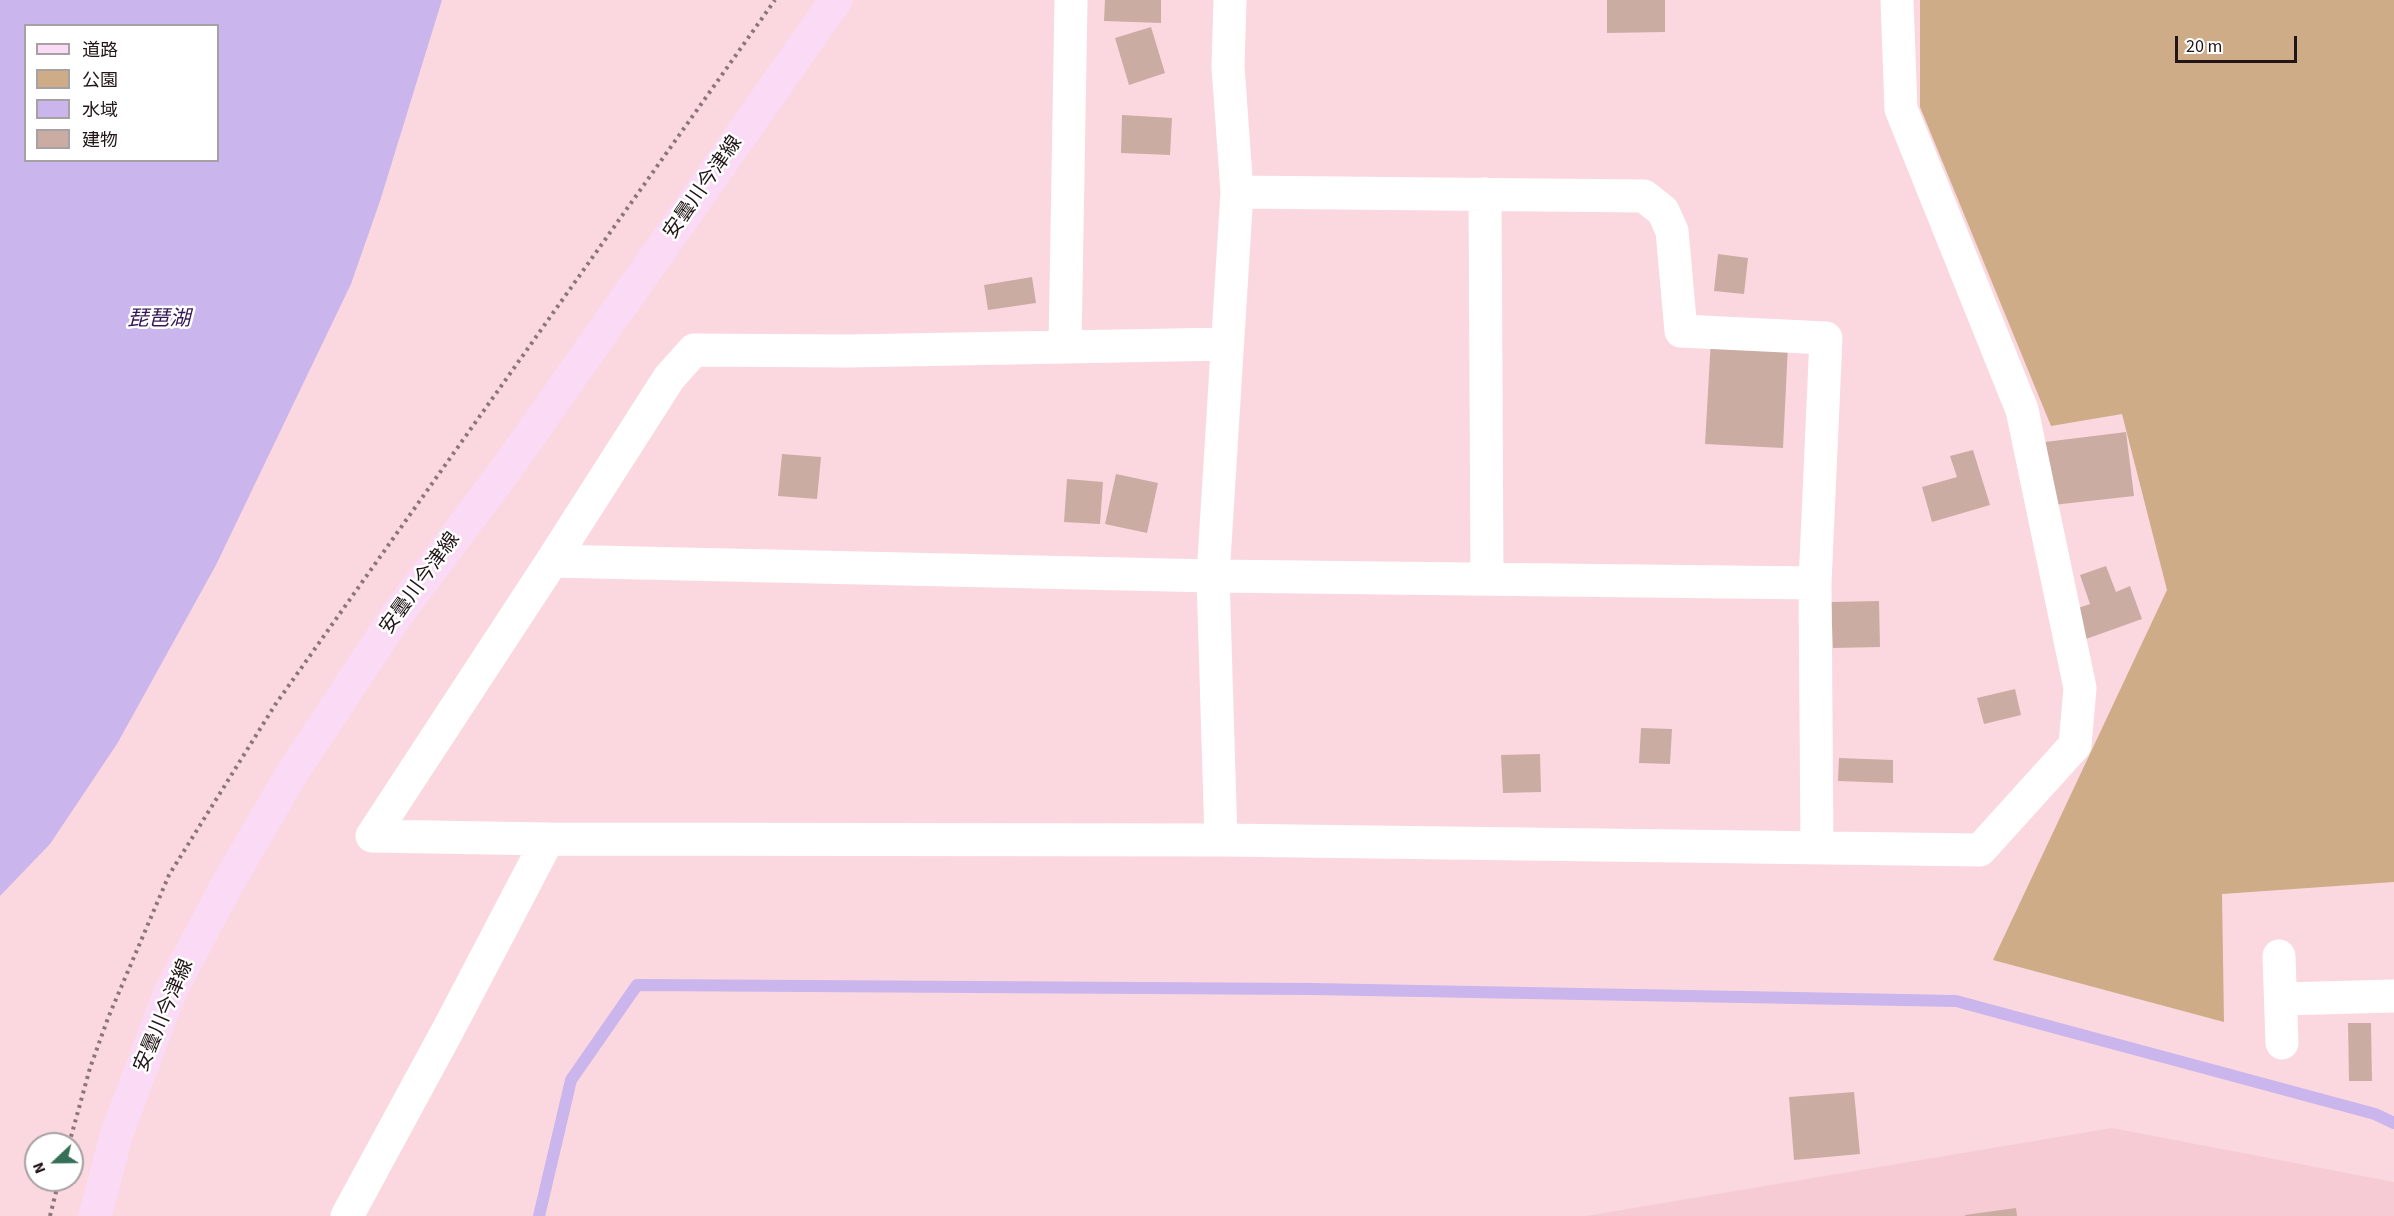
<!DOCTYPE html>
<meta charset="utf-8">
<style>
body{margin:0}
#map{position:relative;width:2394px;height:1216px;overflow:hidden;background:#fbd8df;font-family:"Source Sans 3","Noto Sans JP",sans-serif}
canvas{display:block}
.legend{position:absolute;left:24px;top:24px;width:195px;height:138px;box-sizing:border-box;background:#fff;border:2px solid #a6a1a2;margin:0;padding:8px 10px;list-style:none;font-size:18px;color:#211517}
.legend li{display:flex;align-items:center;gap:12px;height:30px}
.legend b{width:30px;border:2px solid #a6a1a2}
.north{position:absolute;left:24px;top:1132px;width:60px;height:60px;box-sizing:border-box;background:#fff;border:2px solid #a6a1a2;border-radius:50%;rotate:248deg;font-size:16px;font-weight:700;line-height:24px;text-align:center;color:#211517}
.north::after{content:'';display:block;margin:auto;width:21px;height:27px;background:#366f57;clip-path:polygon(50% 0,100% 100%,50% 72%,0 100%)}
.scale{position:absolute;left:2175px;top:36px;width:122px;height:27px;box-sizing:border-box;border:3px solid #211517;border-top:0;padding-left:8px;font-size:18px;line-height:21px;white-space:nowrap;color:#211517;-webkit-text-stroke:4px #fff;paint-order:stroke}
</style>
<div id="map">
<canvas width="2394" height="1216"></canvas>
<ul class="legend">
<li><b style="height:8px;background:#fadaf4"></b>道路</li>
<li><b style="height:16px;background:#ceac88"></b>公園</li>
<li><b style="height:16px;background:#cab5ec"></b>水域</li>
<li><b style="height:16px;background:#cbaca2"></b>建物</li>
</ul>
<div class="north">N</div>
<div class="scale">20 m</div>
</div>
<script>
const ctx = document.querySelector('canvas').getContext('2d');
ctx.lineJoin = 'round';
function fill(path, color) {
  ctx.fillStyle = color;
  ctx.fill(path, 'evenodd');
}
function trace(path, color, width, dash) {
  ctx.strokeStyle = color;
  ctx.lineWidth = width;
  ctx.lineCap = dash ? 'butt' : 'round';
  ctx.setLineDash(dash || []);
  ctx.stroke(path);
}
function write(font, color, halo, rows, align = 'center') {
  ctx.font = font + ' "Source Sans 3","Noto Sans JP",sans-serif';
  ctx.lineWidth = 5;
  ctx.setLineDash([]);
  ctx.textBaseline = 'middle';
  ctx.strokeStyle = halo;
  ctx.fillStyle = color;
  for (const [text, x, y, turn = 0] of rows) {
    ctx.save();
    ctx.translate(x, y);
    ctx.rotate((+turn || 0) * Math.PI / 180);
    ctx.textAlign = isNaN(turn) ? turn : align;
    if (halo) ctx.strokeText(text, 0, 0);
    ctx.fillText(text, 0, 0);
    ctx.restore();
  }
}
fill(new Path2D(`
 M2112 1128 2394 1182V1216H1586Z`), '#f6cbd3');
fill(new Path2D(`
 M1920 0H2394V882L2222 894 2224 1022 1993 960 2167 590 2122 414 2051 426 1920 107Z`), '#ceac88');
fill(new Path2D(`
 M0 0H442L380 201 351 284 216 565 117 744 50 844 0 896ZM26 26H218V160H26Z`), '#cab5ec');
trace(new Path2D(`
 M539 1216 571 1080 637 985 1313 989 1956 1001 2375 1114 2394 1123`), '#cab5ec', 12);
fill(new Path2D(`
 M1105 0H1161V23L1104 21Z
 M1607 0H1665V32L1607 33Z
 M1151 27 1165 73 1129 85 1115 38Z
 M1122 115 1172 118 1170 155 1121 153Z
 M1718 254 1748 258 1744 294 1714 291Z
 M1032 277 1036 303 988 310 984 285Z
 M1711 339 1788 345 1783 448 1705 444Z
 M2126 432 2134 496 2053 505 2045 442Z
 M1973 450 1990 505 1932 522 1922 487 1957 477 1950 456Z
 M782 454 821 457 817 499 778 496Z
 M1116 474 1158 483 1147 533 1105 524Z
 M1067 479 1103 482 1100 524 1064 522Z
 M2106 566 2116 592 2130 586 2142 619 2086 639 2075 609 2090 604 2080 575Z
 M1879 601 1880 647 1833 648 1831 602Z
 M2015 689 2021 715 1984 724 1977 698Z
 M1641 728 1672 729 1670 764 1639 763Z
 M1540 754 1541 792 1503 793 1501 755Z
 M1839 758 1893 760V783L1838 781Z
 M2348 1023H2371L2372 1081H2349Z
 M1854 1092 1860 1154 1794 1160 1789 1097Z
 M2016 1208 2017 1216H1965V1215Z`), '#cbaca2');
trace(new Path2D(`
 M69 1144 90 1068 108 1018 169 875 275 705 775 0
 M50 1216 59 1180`), '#8c757a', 4, [3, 4.5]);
trace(new Path2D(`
 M1237 192 1644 196 1663 211 1672 231 1681 331 1826 338 1815 583 1817 848
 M1485 194 1487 579
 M1227 344 849 351 694 350 669 378 552 561 372 836 548 839 1221 840 1980 850 2075 745 2080 688 2022 410 1901 109 1897 0
 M1065 347 1071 0
 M552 561 1213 576 1815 583
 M1221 840 1213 576 1237 192 1228 67 1230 0
 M2279 956 2282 1043
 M2281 999 2394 996
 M347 1216 449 1028 548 839`), '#fff', 33);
trace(new Path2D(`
 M95 1216 117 1133 170 992 228 883 292 773 396 616 507 468 836 0`), '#fadaf4', 33);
write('20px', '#211517', '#fff', [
 ["安曇川今津線",704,188,-55],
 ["安曇川今津線",421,584,-54],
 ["安曇川今津線",165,1016,-67]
]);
write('italic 21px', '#361756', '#fff', [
 ["琵琶湖",159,320]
]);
</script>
